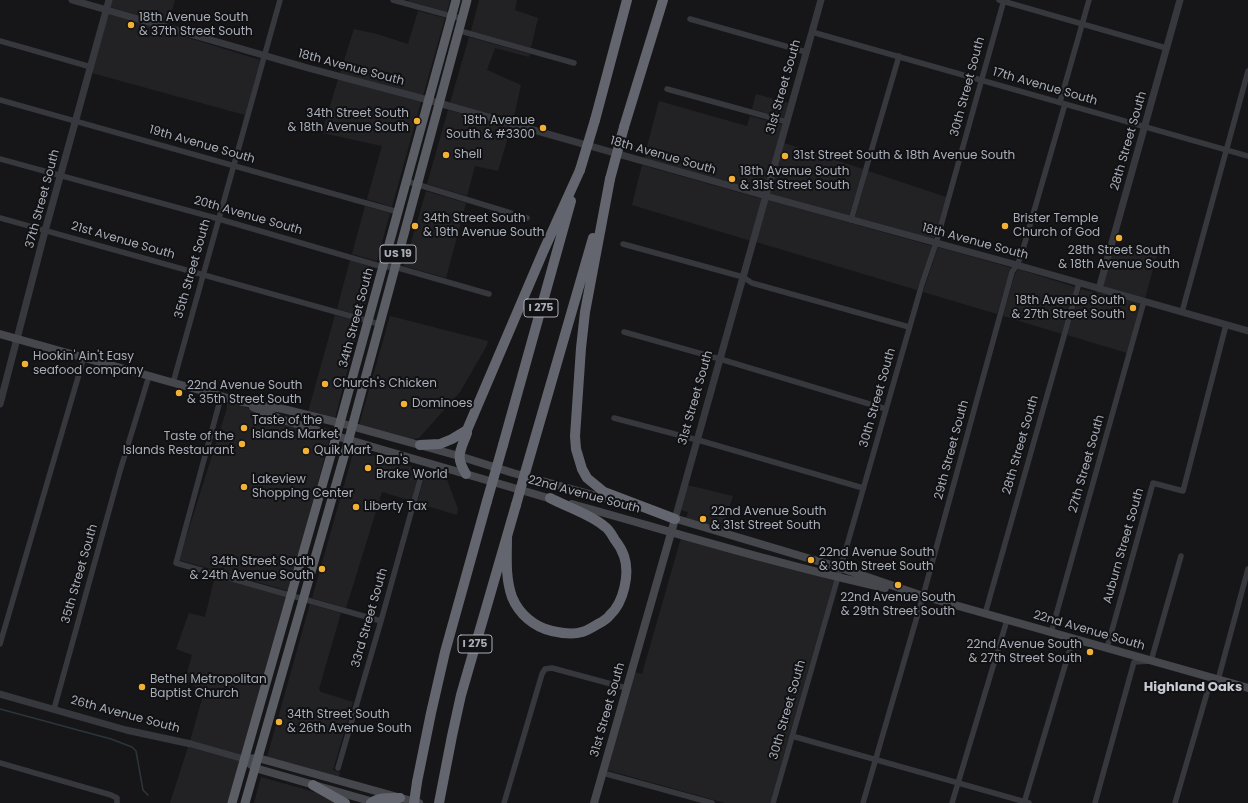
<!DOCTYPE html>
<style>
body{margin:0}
canvas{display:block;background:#161618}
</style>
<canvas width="1248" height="803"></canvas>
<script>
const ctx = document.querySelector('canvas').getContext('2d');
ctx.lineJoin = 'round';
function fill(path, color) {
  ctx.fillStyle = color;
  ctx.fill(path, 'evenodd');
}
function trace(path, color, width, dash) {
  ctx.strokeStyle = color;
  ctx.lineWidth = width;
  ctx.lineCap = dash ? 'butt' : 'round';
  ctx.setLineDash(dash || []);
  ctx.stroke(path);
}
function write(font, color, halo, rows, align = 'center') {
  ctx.font = font + ' Poppins,sans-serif';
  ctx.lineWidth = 4;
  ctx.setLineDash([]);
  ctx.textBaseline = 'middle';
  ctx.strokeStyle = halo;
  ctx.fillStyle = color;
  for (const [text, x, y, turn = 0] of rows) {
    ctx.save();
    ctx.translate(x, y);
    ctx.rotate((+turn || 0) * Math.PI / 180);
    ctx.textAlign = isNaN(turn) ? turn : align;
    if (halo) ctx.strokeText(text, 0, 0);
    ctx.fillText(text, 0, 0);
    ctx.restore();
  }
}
fill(new Path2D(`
 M112 0H175L168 24 110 7Z
 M409 0H450L447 12 408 1Z
 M479 0H517L515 10 538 18 531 48 471 31Z
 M418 11 445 18 423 96 340 73 354 29 377 34 408 44Z
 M108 13 260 60 245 115 92 73Z
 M469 37 530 54 529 57 495 48 487 70 521 85 513 121 450 103Z
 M338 79 421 102 392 207 367 199 382 146 322 133Z
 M756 94 789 103 785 118 752 109Z
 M659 101 747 126 750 116 783 125 764 192 644 158Z
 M448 110 511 127 498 171 475 166 467 196 427 184Z
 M784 143 863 169 849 216 770 194Z
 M642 165 762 199 751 241 632 205Z
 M868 171 946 197 934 239 855 217Z
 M426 191 466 203 446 278 404 266Z
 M768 200 932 246 917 290 756 242Z
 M365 206 390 213 377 261 352 254Z
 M1114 245 1157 255 1145 298 1103 286Z
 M938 247 1012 268 1010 270 997 314 923 292Z
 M350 260 375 268 362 316 337 309Z
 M1018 269 1075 287 1062 334 1003 316 1015 274Z
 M1081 289 1100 294 1101 292 1140 304 1127 353 1067 335Z
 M335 315 360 322 335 418 308 412Z
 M390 316 488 341 486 347 460 392 419 438 412 439 359 425Z
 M227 402 244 407 279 422 330 437 289 591 179 560 227 408Z
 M354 450 420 469 412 501 382 492 346 608 312 598Z
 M426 471 446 477 458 509 457 515 417 503Z
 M687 485 733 496 722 529 686 518 688 512 681 510Z
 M681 538 834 580 770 803H725L607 770 634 672 642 674Z
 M191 570 287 597 242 755 190 741 204 692 185 680 192 655 176 649 189 613 205 617 214 580Z
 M310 604 341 613 319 689 321 692 353 702 333 770 340 772 339 777 267 757Z
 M188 747 240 761 229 803H170Z
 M261 777 325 795 335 803H254Z`), '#222225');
trace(new Path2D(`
 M0 709 111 739 132 747 136 751 143 790 148 795`), '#2c353c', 1.5);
trace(new Path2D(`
 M393 0 462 19
 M999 0 1166 48
 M690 19 806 52
 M457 30 574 63
 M812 32 1248 156
 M0 41 91 67
 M667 89 787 122
 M0 100 398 212
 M1060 102 1089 0
 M0 159 219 219 383 267H395L489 294
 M406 181 527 218
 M0 218 379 324
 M851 220 899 56
 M623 244 743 277 752 283 909 327
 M1182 312 1248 71
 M624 332 720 359 886 409
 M173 383 280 0
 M221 397 176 563 381 621
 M614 418 705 442 863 488
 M985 614 1079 283
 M1051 633 1144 301
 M0 644 84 357
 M1107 648 1153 483 1183 491 1226 325
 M54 709 120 471 149 376
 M792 736 1029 803
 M0 763 111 795 117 798V803
 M338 768 381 621 422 473
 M603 773 712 803
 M504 803 542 674 545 669 552 668 626 688
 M773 803 922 284 936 243 1004 0
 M863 803 923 596 1012 272 1017 265 1021 256 1065 104
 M952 803 1007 620
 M1024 803 1073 639
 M1095 803 1134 662 1151 661 1181 556
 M1175 803 1209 686 1218 680 1248 569`), '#37383d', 5.5);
trace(new Path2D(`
 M72 0 308 68 428 100 766 196 1017 265 1248 331
 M1099 289 1180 0
 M0 404 45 231 109 0
 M675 519 821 0
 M0 694 126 730 191 744 244 759`), '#37383d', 7);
trace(new Path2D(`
 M0 334 242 402 283 409 340 423 459 456 513 473 622 503
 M253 407 280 419 373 447 555 500
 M572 504C676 533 780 565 885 588
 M670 517 841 568 923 596 1248 688
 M244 759 258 758 419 803
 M244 759 255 768 377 803
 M594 803 675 519`), '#45474d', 8);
trace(new Path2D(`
 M232 803 340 423 456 0
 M245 803 347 446 467 0`), '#5b5e65', 9);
trace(new Path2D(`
 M595 120 627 0
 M624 127 663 0
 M610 179 585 312 581 348 575 436 576 449 582 469 587 478 604 492 675 519
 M420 445 440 444 452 439 467 430
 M503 445 571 201
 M525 473 593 238
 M466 474C455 456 460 452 467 433V430L543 252 580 170
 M507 536C507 557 505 577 512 597 519 614 534 627 552 631 561 633 572 635 582 632 587 631 593 627 598 624 602 622 607 619 610 615 624 602 630 573 624 556 622 550 619 545 615 540 612 535 609 529 604 526 592 515 565 506 550 498
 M417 782 431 713 445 652 487 501
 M313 785 345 803
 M371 803C379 797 390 798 400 798
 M439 803 452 736 461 695 516 505`), '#63666e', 10);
trace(new Path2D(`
 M580 170 595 120
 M610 179 624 127
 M487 501 503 445
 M516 505 525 473
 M414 803 417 782`), '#63666e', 10);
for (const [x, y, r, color] of [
 [131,25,4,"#f2b134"],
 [417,121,4,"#f2b134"],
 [543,128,4,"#f2b134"],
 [446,155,4,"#f2b134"],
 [785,156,4,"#f2b134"],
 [732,179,4,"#f2b134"],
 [415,226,4,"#f2b134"],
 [1005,226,4,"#f2b134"],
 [1119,238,4,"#f2b134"],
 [1133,308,4,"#f2b134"],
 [25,364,4,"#f2b134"],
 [325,384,4,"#f2b134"],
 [179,393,4,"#f2b134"],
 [404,404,4,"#f2b134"],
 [244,428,4,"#f2b134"],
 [242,444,4,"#f2b134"],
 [306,451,4,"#f2b134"],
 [368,468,4,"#f2b134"],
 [244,487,4,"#f2b134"],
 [356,507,4,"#f2b134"],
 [703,519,4,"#f2b134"],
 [811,560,4,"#f2b134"],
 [322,569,4,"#f2b134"],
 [898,585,4,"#f2b134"],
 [1090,652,4,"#f2b134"],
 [142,687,4,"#f2b134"],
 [279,722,4,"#f2b134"]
]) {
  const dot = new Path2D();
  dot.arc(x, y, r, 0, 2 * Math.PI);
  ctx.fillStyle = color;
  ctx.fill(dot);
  trace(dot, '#111113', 1.5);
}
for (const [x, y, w] of [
 [398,254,36],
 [541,308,34],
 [475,644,34]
]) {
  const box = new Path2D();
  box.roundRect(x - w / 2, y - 9, w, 18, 3);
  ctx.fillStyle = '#111113';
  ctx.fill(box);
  trace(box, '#a8adb8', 1);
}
write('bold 11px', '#a8adb8', null, [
 ["US 19",398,254],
 ["I 275",541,308],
 ["I 275",475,644]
]);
write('12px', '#a8adb8', '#111113', [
 ["18th Avenue South",139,18],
 ["& 37th Street South",139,32],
 ["34th Street South",409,114,"right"],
 ["& 18th Avenue South",409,128,"right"],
 ["18th Avenue",535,121,"right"],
 ["South & #3300",535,135,"right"],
 ["Shell",454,155],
 ["31st Street South & 18th Avenue South",793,156],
 ["18th Avenue South",740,172],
 ["& 31st Street South",740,186],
 ["34th Street South",423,219],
 ["& 19th Avenue South",423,233],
 ["Brister Temple",1013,219],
 ["Church of God",1013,233],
 ["28th Street South",1119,251,"center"],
 ["& 18th Avenue South",1119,265,"center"],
 ["18th Avenue South",1125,301,"right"],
 ["& 27th Street South",1125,315,"right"],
 ["Hookin' Ain't Easy",33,357],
 ["seafood company",33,371],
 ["Church's Chicken",333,384],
 ["22nd Avenue South",187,386],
 ["& 35th Street South",187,400],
 ["Dominoes",412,404],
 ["Taste of the",252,421],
 ["Islands Market",252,435],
 ["Taste of the",234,437,"right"],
 ["Islands Restaurant",234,451,"right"],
 ["Quik Mart",314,451],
 ["Dan's",376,461],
 ["Brake World",376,475],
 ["Lakeview",252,480],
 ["Shopping Center",252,494],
 ["Liberty Tax",364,507],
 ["22nd Avenue South",711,512],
 ["& 31st Street South",711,526],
 ["22nd Avenue South",819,553],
 ["& 30th Street South",819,567],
 ["34th Street South",314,562,"right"],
 ["& 24th Avenue South",314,576,"right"],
 ["22nd Avenue South",898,598,"center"],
 ["& 29th Street South",898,612,"center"],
 ["22nd Avenue South",1082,645,"right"],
 ["& 27th Street South",1082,659,"right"],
 ["Bethel Metropolitan",150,680],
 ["Baptist Church",150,694],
 ["34th Street South",287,715],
 ["& 26th Avenue South",287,729]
], 'left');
write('12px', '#a8adb8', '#111113', [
 ["18th Avenue South",351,68,15],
 ["31st Street South",784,87,-74],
 ["30th Street South",968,87,-75],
 ["17th Avenue South",1045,87,16],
 ["28th Street South",1129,141,-74],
 ["19th Avenue South",202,145,16],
 ["18th Avenue South",663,156,16],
 ["37th Street South",43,199,-75],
 ["20th Avenue South",248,216,16],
 ["21st Avenue South",123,241,16],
 ["18th Avenue South",975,242,15],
 ["35th Street South",193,269,-74],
 ["34th Street South",357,318,-75],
 ["31st Street South",696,398,-74],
 ["30th Street South",878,398,-74],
 ["28th Street South",1021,445,-74],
 ["29th Street South",952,450,-75],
 ["27th Street South",1087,464,-74],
 ["22nd Avenue South",584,495,15],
 ["Auburn Street South",1124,546,-74],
 ["35th Street South",80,574,-74],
 ["33rd Street South",370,618,-74],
 ["22nd Avenue South",1089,631,16],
 ["31st Street South",608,710,-74],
 ["30th Street South",788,710,-74],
 ["26th Avenue South",125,715,15]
]);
write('bold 13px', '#c9ccd4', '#111113', [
 ["Highland Oaks",1193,688]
]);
</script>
